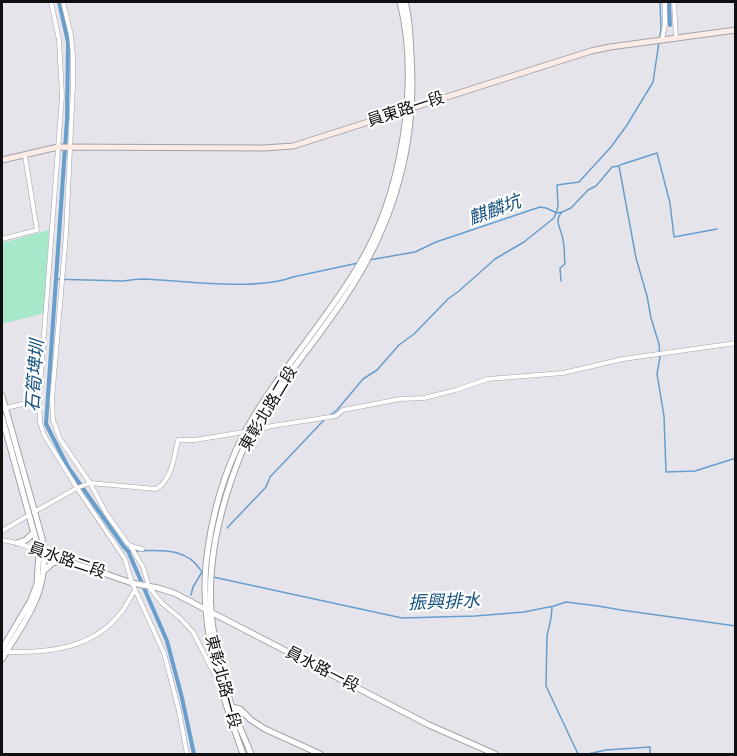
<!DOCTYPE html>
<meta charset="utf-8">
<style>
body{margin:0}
#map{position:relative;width:737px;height:756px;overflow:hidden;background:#e6e4eb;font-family:"Varela Round",sans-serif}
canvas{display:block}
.frame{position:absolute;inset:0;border:3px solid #0f0f11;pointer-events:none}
</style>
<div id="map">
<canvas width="737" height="756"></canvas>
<div class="frame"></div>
</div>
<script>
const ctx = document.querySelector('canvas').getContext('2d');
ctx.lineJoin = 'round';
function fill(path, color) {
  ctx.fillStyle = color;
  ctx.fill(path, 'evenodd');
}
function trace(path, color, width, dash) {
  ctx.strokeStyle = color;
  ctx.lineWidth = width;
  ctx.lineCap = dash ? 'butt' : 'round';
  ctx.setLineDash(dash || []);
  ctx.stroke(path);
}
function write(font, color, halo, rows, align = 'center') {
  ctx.font = font + ' "Varela Round","Noto Sans TC",sans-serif';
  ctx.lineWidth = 4.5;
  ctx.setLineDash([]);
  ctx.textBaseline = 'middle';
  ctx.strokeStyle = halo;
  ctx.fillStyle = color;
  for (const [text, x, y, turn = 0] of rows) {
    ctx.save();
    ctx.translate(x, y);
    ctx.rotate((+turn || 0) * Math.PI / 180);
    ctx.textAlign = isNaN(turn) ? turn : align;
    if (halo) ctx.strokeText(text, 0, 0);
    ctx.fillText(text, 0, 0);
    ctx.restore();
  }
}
fill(new Path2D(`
 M49 230 44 313 2 324V243Z`), '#a7e7ca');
trace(new Path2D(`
 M620 165 657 153 670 203 674 237 717 229
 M369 260 415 252 436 242 540 207 546 208 557 213 562 212 571 208 588 190 596 186 612 167 619 166 636 258 647 296 651 318 659 344 660 357 657 374 664 416 666 472 695 471 736 458
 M55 279C77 280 98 280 120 281 127 281 135 279 143 279 186 281 254 291 293 277L358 263
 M561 281 560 268 565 264C564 256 565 247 563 240 562 229 553 222 562 212
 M329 416 337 410 363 379 377 370 399 345 414 334 448 299 459 291 495 259 524 242 554 218 558 207 557 185 579 182 611 147 627 125 653 82 661 29 660 2
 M227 528 266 487 270 477 325 419
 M128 551C148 551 173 547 190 559 195 562 199 568 203 573
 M213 577 402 618 475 616 524 612 554 606 566 602 598 606 621 610 736 626
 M191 595 193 587 202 572
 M552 607 551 618 547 636 546 686 578 754
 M588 754 606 750 650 747V754`), '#689ecc', 1.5);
trace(new Path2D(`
 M59 2 68 42 67 119 46 424 68 467 124 547 128 551 167 641 182 698 194 754
 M669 2 670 25`), '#689ecc', 4);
const minor = new Path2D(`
 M51 2 59 40 62 96 39 400 40 422 44 435 77 488 125 559 132 583 164 653 179 711 187 754
 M63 2 71 35 73 56V86L66 234 52 399 53 420 60 439 90 483 106 513 128 544 134 547 142 549
 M674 2 676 38
 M662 40 665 24V2
 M2 239 37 230 25 156
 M2 409 39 400
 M252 431 272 426 336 416 343 410 400 399 424 398 456 390 488 379 563 373 623 359 736 343
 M34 512 77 488 90 483 156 489C172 480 174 457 178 440H195L244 432
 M2 531 29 515
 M2 540 17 543 38 550
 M131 547 143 567 149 587 162 603 181 619 193 632 217 679
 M5 652C49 653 95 649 123 610 128 603 131 596 135 590`);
const tertiary = new Path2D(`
 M2 396 42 538C51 591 27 616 2 659
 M2 417 39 551 37 584 31 600 2 649
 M17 543 26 540 34 532
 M39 551 132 583 158 588 174 593 429 725 495 754
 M44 571 51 564 63 559
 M231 707 240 709 251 720 265 729 320 754
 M243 754C221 693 200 631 206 564 211 518 224 471 246 430 278 372 325 323 359 265 402 194 420 82 400 2
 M251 754C245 739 238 724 232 708 228 697 226 685 223 673 218 653 212 631 211 611 208 567 217 522 231 481 237 464 243 446 252 431 278 384 314 344 343 300 393 227 417 145 411 56 410 38 410 19 405 2`);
const secondary = new Path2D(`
 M2 160 58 147 264 148 293 146 591 51 610 47 736 30`);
trace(minor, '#a4a2a9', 5);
trace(tertiary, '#a4a2a9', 7);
trace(secondary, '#a4a2a9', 7);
trace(minor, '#fff', 4);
trace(tertiary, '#fff', 5);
trace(secondary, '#fdebe6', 5);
write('16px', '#0f0f11', '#fff', [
 ["員東路一段",406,110,-18],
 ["東彰北路二段",269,409,-59],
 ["員水路二段",67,561,19],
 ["員水路一段",322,670,27],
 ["東彰北路一段",222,682,75]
]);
write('italic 18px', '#15527f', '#fff', [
 ["麒麟坑",495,211,-20],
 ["石筍埤圳",36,376,-86],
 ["振興排水",444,603,-2]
]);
</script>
